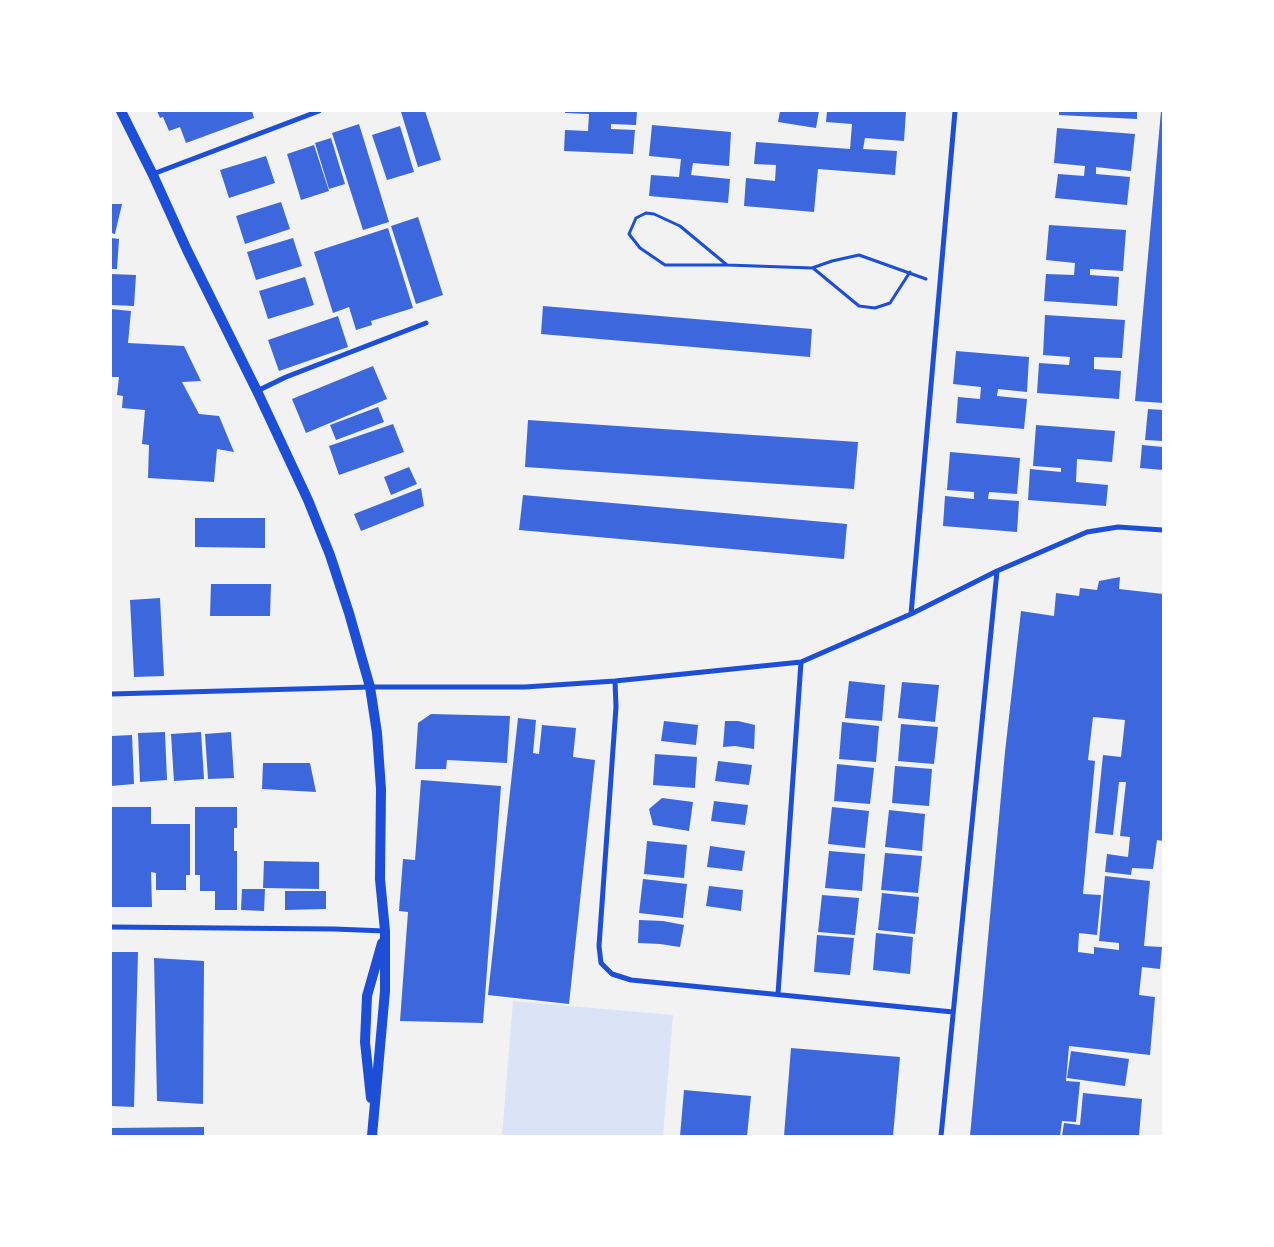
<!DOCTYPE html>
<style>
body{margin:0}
#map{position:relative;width:1274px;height:1247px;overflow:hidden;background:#f2f2f2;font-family:Jost,sans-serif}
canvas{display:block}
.frame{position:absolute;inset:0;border:112px solid #fff;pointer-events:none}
</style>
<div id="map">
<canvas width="1274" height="1247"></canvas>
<div class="frame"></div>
</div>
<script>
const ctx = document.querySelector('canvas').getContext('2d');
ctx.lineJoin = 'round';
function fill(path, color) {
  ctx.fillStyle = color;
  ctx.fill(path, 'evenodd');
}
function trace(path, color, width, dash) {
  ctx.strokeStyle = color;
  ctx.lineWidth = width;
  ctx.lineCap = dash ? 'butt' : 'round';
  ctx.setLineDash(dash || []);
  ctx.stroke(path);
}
fill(new Path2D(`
 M513 1001 673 1015 663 1136H502Z`), '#dbe4f7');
fill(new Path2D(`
 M157 111H252L254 118 186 143 180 127 169 131 163 117 160 118Z
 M404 111H425L441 160 418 167 401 112Z
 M565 111H637L636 125 611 124V129L635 130 633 154 564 151 565 130 588 131 589 114 565 113Z
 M780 111H819L816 128 778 122Z
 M827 111H906L904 141 865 138 863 149 897 151 895 175 818 169 814 212 744 206 746 178 775 181 776 165 754 164 756 142 850 149 852 124 826 122Z
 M1059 111H1137V119L1059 115Z
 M1161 111H1163V403L1135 401Z
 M359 124 389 222 363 230 332 133Z
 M652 125 731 132 729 166 693 163 691 175 730 179 728 203 649 196 651 175 679 177 681 159 649 156Z
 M400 126 414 172 387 180 372 135Z
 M1057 128 1135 134 1131 171 1096 167V174L1130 177 1127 205 1055 198 1058 174 1084 176 1085 166 1054 163Z
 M331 138 345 184 329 189 315 143Z
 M314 145 329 191 301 200 287 154Z
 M266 156 275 183 229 198 220 170Z
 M281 202 290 229 245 244 236 216Z
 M111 204H122L115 234 111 233Z
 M418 217 443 295 416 304 391 226Z
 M1049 225 1126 230 1123 271 1090 269V275L1119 277 1117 306 1044 301 1046 274 1074 275 1075 263 1046 260Z
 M388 228 413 308 371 321 372 325 356 330 349 307 333 313 314 252Z
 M111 238 119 239 117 269H111Z
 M293 238 302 266 256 280 247 252Z
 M111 274 136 275 134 306 111 305Z
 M305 277 314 305 268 319 259 291Z
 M543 306 812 329 810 357 541 334Z
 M111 309 131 311 128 343 184 346 201 381 182 382 199 414 219 416 234 452 217 449 214 482 148 478 149 445 142 444 145 410 122 408 123 396 117 395 119 377H111Z
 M1045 315 1125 320 1122 358 1094 357V369L1121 371 1119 399 1037 393 1039 363 1069 365 1070 357 1043 355Z
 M338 316 348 347 279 371 268 340Z
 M956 351 1029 357 1027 392 998 389 997 396 1027 399 1024 429 956 423 958 397 980 399 981 387 953 384Z
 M373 366 387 399 306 433 292 399Z
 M378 407 384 422 336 440 330 425Z
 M1148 409 1163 410V441L1145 440Z
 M528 420 858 442 854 489 525 467Z
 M393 424 404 452 339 475 329 446Z
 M1036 425 1115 431 1112 462 1077 459 1076 482 1108 485 1106 506 1028 500 1030 469 1061 472V468L1033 466Z
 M1142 445 1163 447V470L1140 468Z
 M950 452 1020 458 1017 494 989 492 988 499 1019 501 1017 532 943 526 945 496 974 499V492L947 490Z
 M409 467 417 484 391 495 384 477Z
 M421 488 424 506 361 531 354 514Z
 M523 495 847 524 844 559 519 530Z
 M195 518H265V548L195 547Z
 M1120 577 1119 589 1163 594V841L1157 840 1153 869 1132 868 1131 875 1105 872 1107 854 1128 857 1130 837 1120 836 1126 782H1119L1113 835 1095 833 1103 755 1121 757 1125 720 1093 717 1088 760 1095 761 1083 894 1101 895 1097 935 1079 933 1078 950V952L1094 954V947L1119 950V943L1099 941 1105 876 1150 881 1144 946 1162 947 1160 969 1142 967 1139 995 1155 997 1150 1055 1069 1046 1066 1081 1080 1082 1076 1122 1062 1121 1060 1136H970L1005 752 1021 611 1054 616 1056 593 1079 596 1080 588 1097 590 1099 581Z
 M211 584H271L270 616H210Z
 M160 598 164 676 134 677 130 600Z
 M849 681 885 685 882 721 845 718Z
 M902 682 939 685 935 722 898 718Z
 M431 714 510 716 507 763 447 760 446 769H415L418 723Z
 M518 718 536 720 533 753 539 754 542 725 576 728 573 757 595 760 569 1004 488 995Z
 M664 721 698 725 696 745 661 741Z
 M725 721H738L755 725 754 749 735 746 723 747Z
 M842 722 879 726 876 762 839 759Z
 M901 724 938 727 934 764 898 761Z
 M165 732 167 780 140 782 138 733Z
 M201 732 204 779 174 781 171 734Z
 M231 732 234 778 208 779 205 734Z
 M132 735 134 784 111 786V736Z
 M655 754 697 757 695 788 653 785Z
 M718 761 752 765 749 785 715 781Z
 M263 763H310L316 792 262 789Z
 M837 764 874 768 870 804 834 801Z
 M895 766 932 769 929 806 892 803Z
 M421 780 501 786 483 1023 400 1021 408 912 399 911 403 859 415 860Z
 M662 798 693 802 689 831 653 825 649 809Z
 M714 801 748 805 745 825 711 821Z
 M112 807H151V824H190V875H186V890H156V873L151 872 152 907H111Z
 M195 807H237V828H234V851H237V910H215V891H200V875H195Z
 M832 807 869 811 865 848 828 844Z
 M889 810 925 814 922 851 885 847Z
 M647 841 687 845 684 878 644 874Z
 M710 846 745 851 742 871 707 867Z
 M829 851 865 854 862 891 825 888Z
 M885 853 922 856 918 893 881 890Z
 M264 861 319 862V889L263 888Z
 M643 879 687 884 683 918 639 913Z
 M709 886 743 890 741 911 706 906Z
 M242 889H265L264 911 241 910Z
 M285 891H326V909L285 910Z
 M882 893 919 897 915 934 878 930Z
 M822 895 859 898 855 935 818 932Z
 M639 920 663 921 684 925 680 947 660 944 638 943Z
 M876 933 913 937 910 974 873 970Z
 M817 935 854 938 850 975 814 972Z
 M111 952H138L134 1107 111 1106Z
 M154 958 204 961 203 1104 157 1101Z
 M791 1048 900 1057 893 1136H784Z
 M1071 1051 1129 1059 1125 1086 1067 1078Z
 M684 1090 751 1096 747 1136H680Z
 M1083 1093 1142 1099 1139 1136H1062L1064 1123 1080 1125Z
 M204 1127V1136H111V1128Z`), '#3d67dc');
trace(new Path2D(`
 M727 265H665L640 248 629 234 636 218 646 213 654 214 680 226 727 265 812 268 832 261 859 255 926 279
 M813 268 859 306 875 308 890 303 910 272`), '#1d4ed8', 3);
trace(new Path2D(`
 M153 174 319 111
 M257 391 286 377 426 323
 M911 614 955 111
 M615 681 616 707 599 946 601 963 612 974 631 980 953 1012
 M111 694 370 687H525L615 681 801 662 911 614 997 571 1087 532 1118 527 1163 530
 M111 927 334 929 385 931
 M778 994 801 662
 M941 1136 997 571`), '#1d4ed8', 5);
trace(new Path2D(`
 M121 111 153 175 187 250 257 391 308 500 330 555 349 613 370 687 377 733 381 789 380 879 385 931V991L372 1136
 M371 1098 365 1042 367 996 382 943`), '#1d4ed8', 10);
</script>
